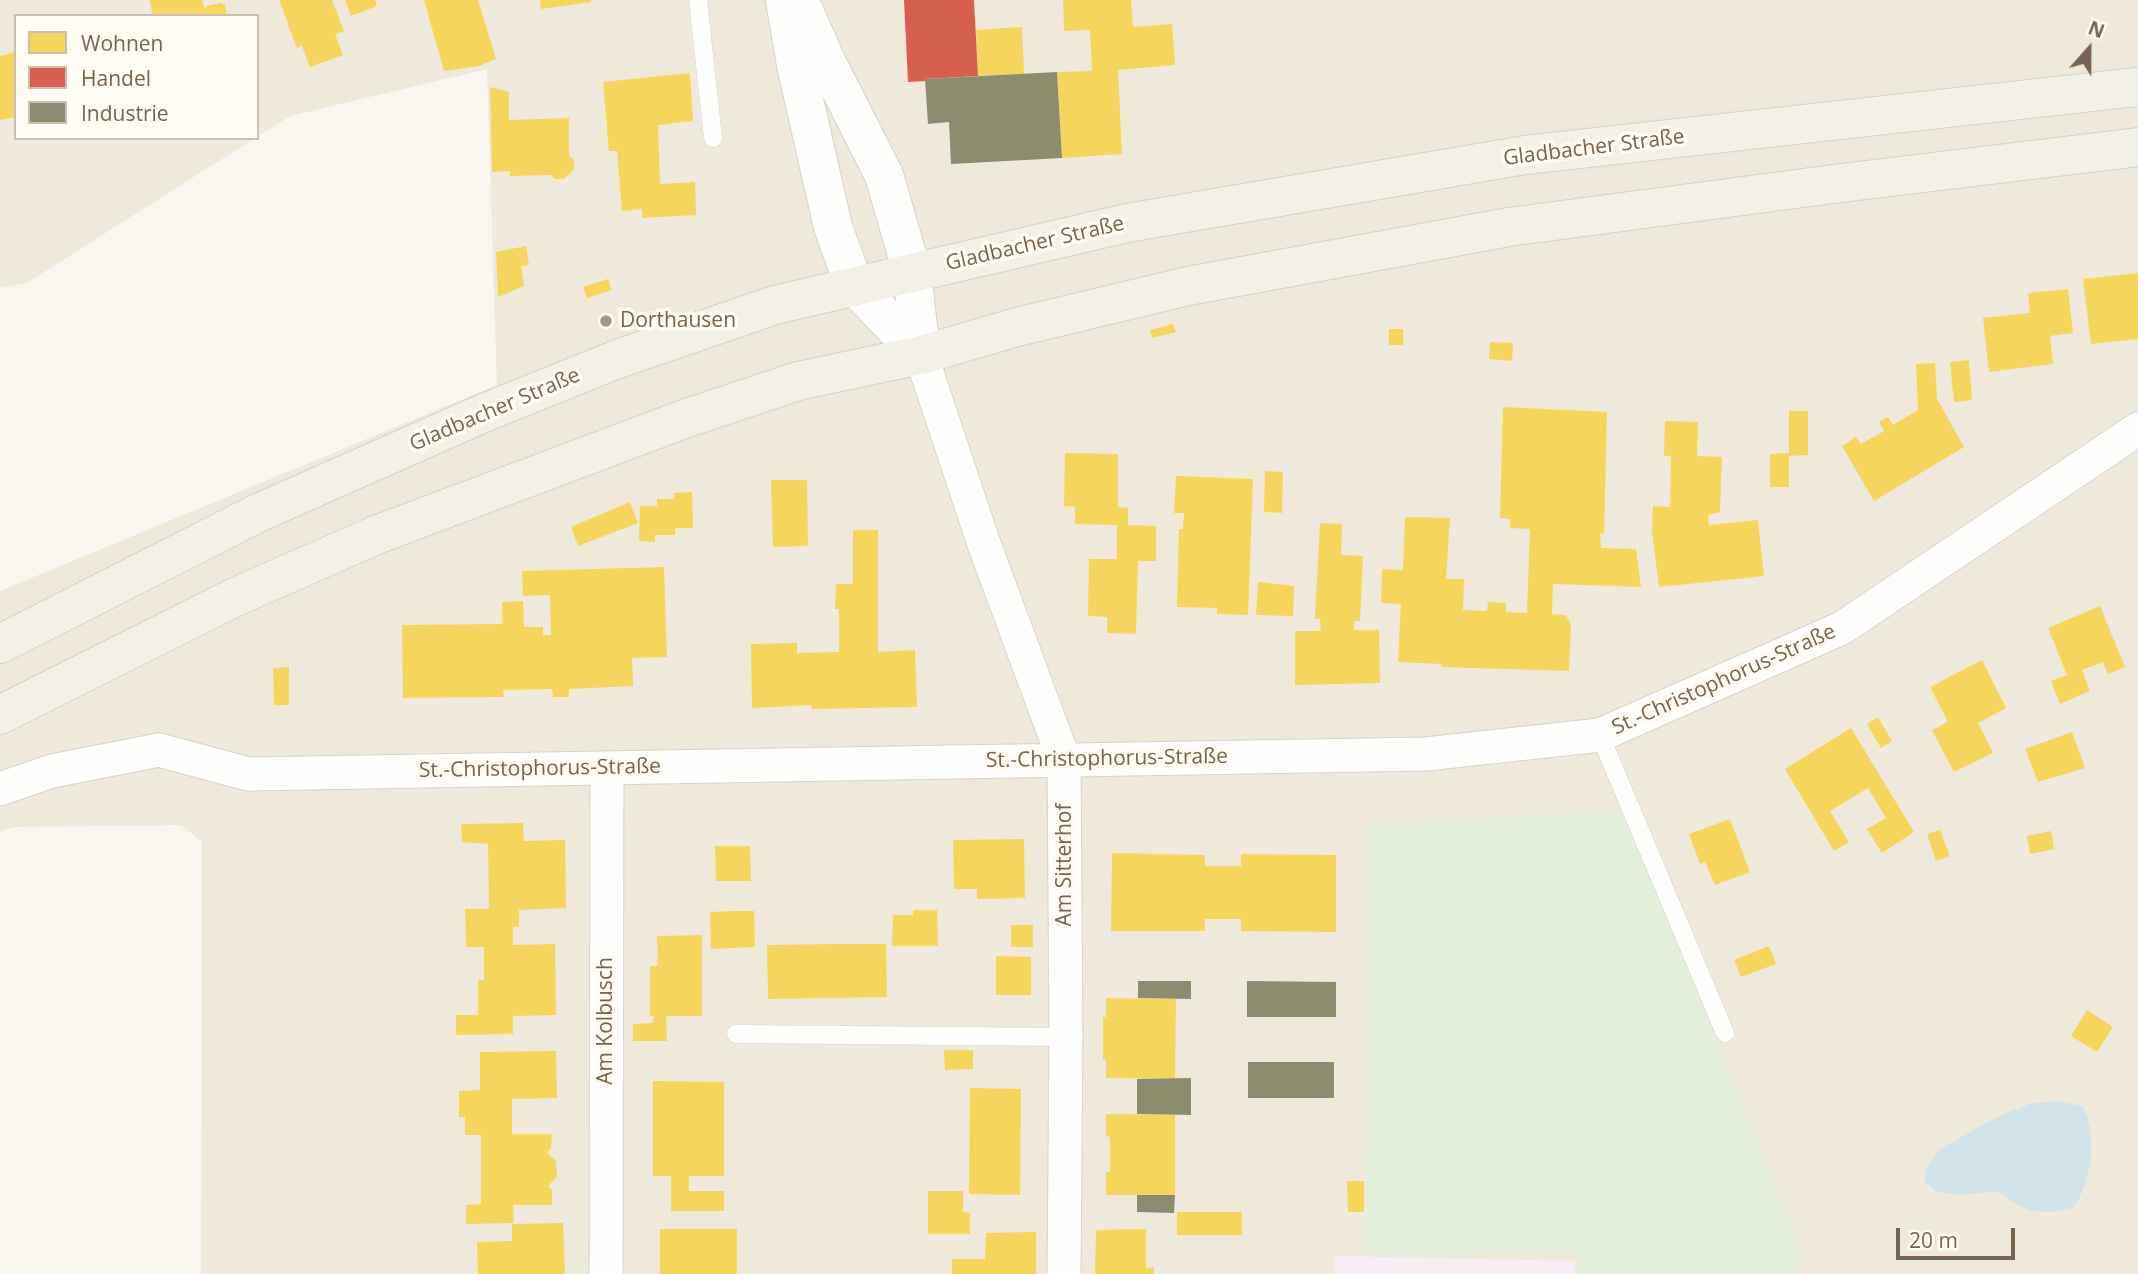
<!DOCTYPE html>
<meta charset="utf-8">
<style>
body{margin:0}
#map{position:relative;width:2138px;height:1274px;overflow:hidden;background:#f8f6ef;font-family:"Open Sans",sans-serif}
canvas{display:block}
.legend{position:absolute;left:14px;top:14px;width:245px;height:126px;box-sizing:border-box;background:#fefcf2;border:2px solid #c8bfb1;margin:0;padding:9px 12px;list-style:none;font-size:21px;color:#76644f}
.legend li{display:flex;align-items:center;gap:14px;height:35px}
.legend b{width:35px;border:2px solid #c8bfb1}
.north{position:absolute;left:2054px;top:14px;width:70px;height:70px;-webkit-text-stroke:5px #fefcf2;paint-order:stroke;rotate:21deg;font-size:19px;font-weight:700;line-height:28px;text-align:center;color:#76644f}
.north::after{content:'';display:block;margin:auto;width:24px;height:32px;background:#76644f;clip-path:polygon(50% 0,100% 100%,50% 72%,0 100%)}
.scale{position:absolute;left:1896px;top:1228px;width:119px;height:32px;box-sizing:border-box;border:4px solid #76644f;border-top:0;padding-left:9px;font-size:21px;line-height:24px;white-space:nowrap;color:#76644f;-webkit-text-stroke:5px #fefcf2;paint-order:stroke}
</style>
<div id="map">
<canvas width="2138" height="1274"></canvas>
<ul class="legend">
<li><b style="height:19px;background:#f6d55c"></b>Wohnen</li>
<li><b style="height:19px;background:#d6604d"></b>Handel</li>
<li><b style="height:19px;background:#8c8c6e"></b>Industrie</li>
</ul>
<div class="north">N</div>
<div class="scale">20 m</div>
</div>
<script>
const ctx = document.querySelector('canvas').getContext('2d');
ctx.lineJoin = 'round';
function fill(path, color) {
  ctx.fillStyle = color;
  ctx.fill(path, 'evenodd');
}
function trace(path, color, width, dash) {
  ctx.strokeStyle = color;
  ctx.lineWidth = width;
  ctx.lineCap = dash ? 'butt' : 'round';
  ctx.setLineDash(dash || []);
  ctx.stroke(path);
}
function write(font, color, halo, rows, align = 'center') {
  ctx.font = font + ' "Open Sans",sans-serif';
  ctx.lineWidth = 7;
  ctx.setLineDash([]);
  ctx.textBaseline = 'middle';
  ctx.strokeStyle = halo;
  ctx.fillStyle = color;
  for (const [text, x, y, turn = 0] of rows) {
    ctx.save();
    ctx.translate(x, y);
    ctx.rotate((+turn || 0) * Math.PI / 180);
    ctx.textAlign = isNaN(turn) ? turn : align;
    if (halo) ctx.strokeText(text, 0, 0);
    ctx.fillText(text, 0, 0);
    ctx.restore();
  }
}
fill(new Path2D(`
 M0 0H2138V1274H201L202 842 181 825 13 827 0 831V591L497 385 487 69 290 116 257 137V16H16V138H255L27 283 0 288Z`), '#efe9dc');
fill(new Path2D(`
 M1334 1256 1575 1261V1274H1334Z`), '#f6eef4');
fill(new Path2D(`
 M1624 811 1801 1251 1796 1274H1578L1577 1252 1365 1255 1367 824Z`), '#e3efda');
fill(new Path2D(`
 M2056 1101 2083 1106C2098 1142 2092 1173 2075 1207 2036 1217 2029 1212 1996 1191L1962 1195 1936 1192 1924 1181 1926 1169 1940 1149 1995 1118 2029 1104Z`), '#d1e2e8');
fill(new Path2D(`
 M149 0H202L205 9 207 6 221 3 225 5 227 16H153Z
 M279 0H332L344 31 335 34 343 55 310 67 302 46 297 48Z
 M345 0H375L377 6 351 16Z
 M424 0H478L496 59 479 66 444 71Z
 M540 0H591V2L541 9Z
 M1063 0H1131L1133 27 1172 24 1175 65 1118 70 1122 154 1062 158 1057 72 1092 71 1090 30 1064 31Z
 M1022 27 1024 74 978 76 976 30Z
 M16 52V117L0 120V56Z
 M690 73 693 121 658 125 660 184 695 182 696 215 642 218V209L622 211 617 151H609L603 82Z
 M490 87 509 92V120L569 118V156L574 160V169L564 179H555L551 175 510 176V171L492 172Z
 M526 246 529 265 521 266 524 286 498 297 496 252Z
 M2138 273V339L2091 344 2083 279Z
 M608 279 612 290 587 298 583 287Z
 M2068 289 2073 333 2050 336 2053 364 1989 372 1983 318 2030 313 2028 293Z
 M1173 324 1176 332 1152 338 1150 330Z
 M1389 329H1403V345H1389Z
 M1490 342 1513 343 1512 361 1489 359Z
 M1969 360 1972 400 1954 402 1950 362Z
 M1935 363 1937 399 1964 447 1874 501 1842 446 1856 437 1861 444 1884 431 1879 422 1888 417 1893 425 1918 410 1916 364Z
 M1503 407 1607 412 1604 534 1600 533 1601 548 1636 549 1641 587 1553 584 1552 614 1566 615 1571 625 1569 671 1442 667 1441 664 1398 662 1401 604 1381 603 1382 569 1403 570 1405 517 1450 518 1446 579H1464L1463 610 1487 611 1488 602 1506 603V612L1527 613 1530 529 1510 528V519L1500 518Z
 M1789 411H1808V455L1789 456V487H1770V454L1789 453Z
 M1665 421 1698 422 1697 456 1722 457 1720 512 1708 515 1709 525 1758 520 1764 576 1659 587 1652 531 1653 506 1670 507 1671 456H1664Z
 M1065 453 1118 454V507L1128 508V525L1156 526V561H1138L1136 634 1107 633V617L1088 616 1089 559H1117V525L1075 524V507L1064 506Z
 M1265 471 1283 472 1282 513 1264 512Z
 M1176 476 1253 479 1248 615 1217 614V608L1177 607 1179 529H1183L1184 513H1174Z
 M771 480H807L808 546 773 547Z
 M692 492 693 528H675V535H655V542L639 541 640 506H657V499H674V493Z
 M630 502 638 523 578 546 571 527Z
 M1320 523 1342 524 1341 555 1363 556 1360 621H1354V630H1379L1380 683 1295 685V631H1321L1320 619H1315Z
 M853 530H878V652L915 650 917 707 811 709 812 705 752 708 751 644 797 643V653L839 652V609H835L836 584H853Z
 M664 567 667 657 632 658 633 686 569 689V697H553L552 689 503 690 504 697 403 698 402 625 502 624V602L523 601 524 627H543V635H551L550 595 523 596 522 571Z
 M1258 582 1294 586 1293 616 1256 615Z
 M2100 606 2125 667 2108 674 2103 662 2082 670 2090 691 2060 704 2051 681 2067 675 2048 628Z
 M1982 660 2006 708 1978 723 1993 753 1954 772 1932 730 1948 722 1930 687Z
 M289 667V705H274L273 668Z
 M1878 717 1892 741 1881 748 1867 724Z
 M1851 728 1914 832 1882 853 1867 829 1886 818 1868 788 1830 811 1849 842 1834 851 1785 769Z
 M2072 732 2085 768 2038 782 2025 749Z
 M1730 819 1750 872 1715 885 1705 862 1700 864 1689 834Z
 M523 823 524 841 565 840 566 908 519 910V927H513V945L555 944 556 1015 513 1016V1034L456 1035V1015H478V980H484V947H466L465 909H489L488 844 462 842 461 824Z
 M1940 830 1950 856 1936 861 1927 834Z
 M2051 831 2054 849 2030 854 2027 836Z
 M1024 839 1025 898 977 899V889H954L953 840Z
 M715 846H750L751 881H716Z
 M1112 853 1205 855V866H1241V854L1336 855V932L1241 931V919H1205V931H1111Z
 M913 910H937L938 946H892L893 915H913Z
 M733 911H754L755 947 711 949 710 912Z
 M1011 925H1033V947H1011Z
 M702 935V1016H666L667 1041H633V1024L653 1023 654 1016H650V966H658L657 936Z
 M835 944H886L887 997 768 999 767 945Z
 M1769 946 1776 964 1741 977 1734 960Z
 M996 956 1031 957V995H996Z
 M1106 998 1176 999 1175 1079 1106 1078V1060H1103V1017H1106Z
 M2087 1010 2113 1027 2097 1052 2071 1036Z
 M944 1050H973V1069L945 1070Z
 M556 1051 557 1098 512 1099V1134H552L551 1148 547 1153 556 1161 557 1177 548 1186 552 1190V1205H513L514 1223 466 1224V1205L481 1204V1135H465V1117H459V1091L480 1090V1052Z
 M653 1081 724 1082V1176H689V1191H724V1211H671V1176H653Z
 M970 1088 1021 1089 1020 1195 969 1194Z
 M1106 1114 1175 1115V1195H1106V1172H1110V1137L1106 1136Z
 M1347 1181H1364V1212H1348Z
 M928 1191H963V1212L970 1213V1234H928Z
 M1177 1212H1242V1235H1177Z
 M563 1223 565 1274H478L477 1242 512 1241V1224Z
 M660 1229H737V1274H660Z
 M1146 1229V1268L1154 1267V1274H1095L1096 1230Z
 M1036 1232V1274H952V1259H985L986 1233Z`), '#f6d55c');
fill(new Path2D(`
 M904 0H974L978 76 925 79V81L908 82Z`), '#d6604d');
fill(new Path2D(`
 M1057 72 1062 158 951 164 949 122 928 124 925 79Z
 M1138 981H1191V999L1138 998Z
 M1247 981 1336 982V1017H1247Z
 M1248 1062H1334V1098H1248Z
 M1191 1078V1115L1137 1114V1079Z
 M1137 1195H1175L1174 1213 1137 1212Z`), '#8c8c6e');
const lane = new Path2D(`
 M698 0 713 138
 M1600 735 1725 1033
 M736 1034 1066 1037`);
const street = new Path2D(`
 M921 355 984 544 1064 760 1066 1037 1064 1274
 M0 789 52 771 159 750 248 774 1426 754 1600 735 1842 628 2138 429
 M606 1274 607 768`);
const secondary = new Path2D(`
 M785 0 796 65 833 227 854 285 921 355
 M800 2 826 61 884 175 912 272 921 355`);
const primary = new Path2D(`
 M0 644 258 513 486 412 615 360 775 305 1127 223 1525 155 2138 87
 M0 715 233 598 376 535 687 418 798 381 921 355 1017 327 1188 286 1509 227 1833 184 2138 147`);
trace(lane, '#d6d2cc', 19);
trace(street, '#d6d2cc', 35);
trace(secondary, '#d6d1ca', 40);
trace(primary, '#d6d1c9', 40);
trace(lane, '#fefefd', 18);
trace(street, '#fefefd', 33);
trace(secondary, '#fefefd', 38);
trace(primary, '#f2f0e7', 38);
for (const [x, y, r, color] of [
 [606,321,7,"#a49787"]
]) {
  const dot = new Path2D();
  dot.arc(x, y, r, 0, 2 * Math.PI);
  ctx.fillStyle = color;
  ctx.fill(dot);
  trace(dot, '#fefcf2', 2.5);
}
write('21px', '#76644f', '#fefcf2', [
 ["Gladbacher Straße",1594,148,-7],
 ["Gladbacher Straße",1035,244,-13],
 ["Gladbacher Straße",495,410,-23],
 ["St.-Christophorus-Straße",1724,680,-24],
 ["St.-Christophorus-Straße",1107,759,-1],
 ["St.-Christophorus-Straße",540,769,-1],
 ["Am Sitterhof",1065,865,-90],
 ["Am Kolbusch",606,1021,-90]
]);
write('21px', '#76644f', '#fefcf2', [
 ["Dorthausen",620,321]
], 'left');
</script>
